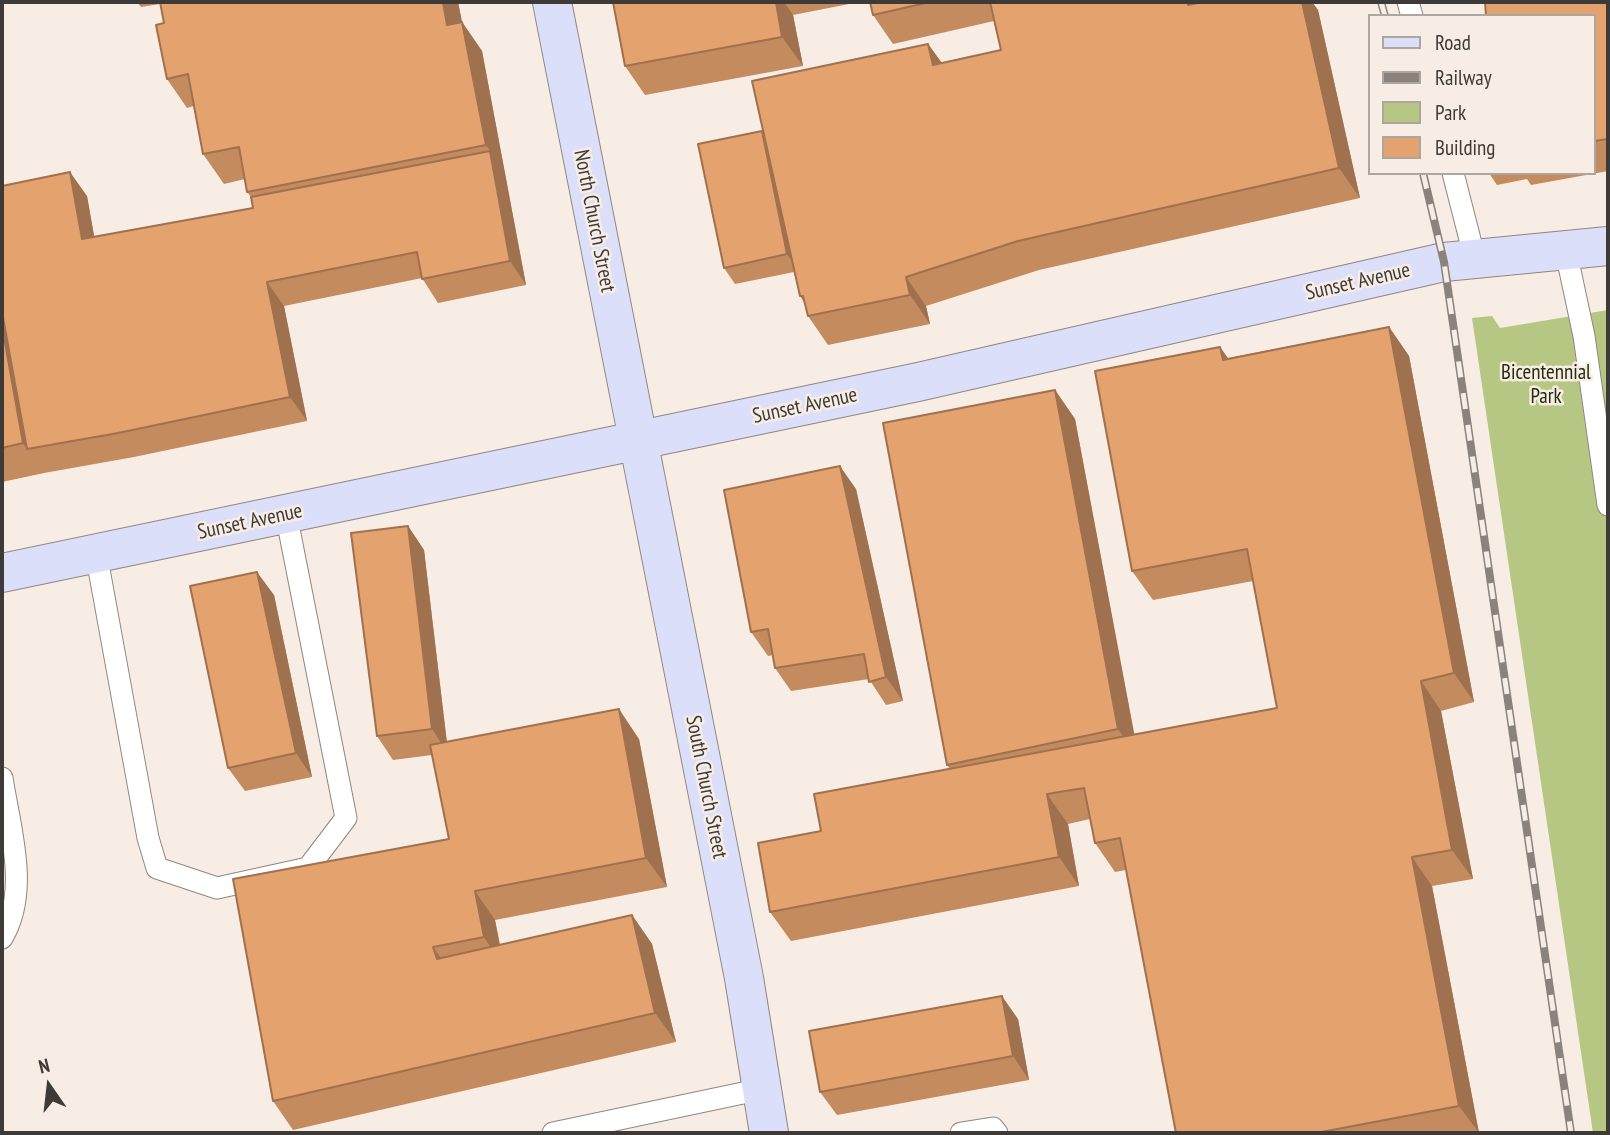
<!DOCTYPE html>
<style>
body{margin:0}
#map{position:relative;width:1610px;height:1135px;overflow:hidden;background:#f7ede5;font-family:"PT Sans Narrow",sans-serif}
canvas{display:block}
.frame{position:absolute;inset:0;border:4px solid #3e3a37;pointer-events:none}
.legend{position:absolute;left:1368px;top:14px;width:228px;height:161px;box-sizing:border-box;background:#f7ede5;border:2px solid #ada59f;margin:0;padding:9px 12px;list-style:none;font-size:21px;color:#3e3a37}
.legend li{display:flex;align-items:center;gap:14px;height:35px}
.legend b{width:35px;border:2px solid #ada59f}
.north{position:absolute;left:14px;top:1051px;width:70px;height:70px;-webkit-text-stroke:5px #f7ede5;paint-order:stroke;rotate:346deg;font-size:19px;font-weight:700;line-height:28px;text-align:center;color:#3e3a37}
.north::after{content:'';display:block;margin:auto;width:24px;height:32px;background:#3e3a37;clip-path:polygon(50% 0,100% 100%,50% 72%,0 100%)}
</style>
<div id="map">
<canvas width="1610" height="1135"></canvas>
<div class="frame"></div>
<ul class="legend">
<li><b style="height:9px;background:#dcdffa"></b>Road</li>
<li><b style="height:9px;background:#89827d"></b>Railway</li>
<li><b style="height:19px;background:#b5c782"></b>Park</li>
<li><b style="height:19px;background:#e4a26f"></b>Building</li>
</ul>
<div class="north">N</div>
</div>
<script>
const ctx = document.querySelector('canvas').getContext('2d');
ctx.lineJoin = 'round';
function fill(path, color) {
  ctx.fillStyle = color;
  ctx.fill(path, 'evenodd');
}
function trace(path, color, width, dash) {
  ctx.strokeStyle = color;
  ctx.lineWidth = width;
  ctx.lineCap = dash ? 'butt' : 'round';
  ctx.setLineDash(dash || []);
  ctx.stroke(path);
}
function write(font, color, halo, rows, align = 'center') {
  ctx.font = font + ' "PT Sans Narrow",sans-serif';
  ctx.lineWidth = 5;
  ctx.setLineDash([]);
  ctx.textBaseline = 'middle';
  ctx.strokeStyle = halo;
  ctx.fillStyle = color;
  for (const [text, x, y, turn = 0] of rows) {
    ctx.save();
    ctx.translate(x, y);
    ctx.rotate((+turn || 0) * Math.PI / 180);
    ctx.textAlign = isNaN(turn) ? turn : align;
    if (halo) ctx.strokeText(text, 0, 0);
    ctx.fillText(text, 0, 0);
    ctx.restore();
  }
}
fill(new Path2D(`
 M1608 310V1133H1593L1472 318 1492 316 1500 328Z`), '#b5c782');
const lane = new Path2D(`
 M1408 2 1412 16
 M1453 173 1475 259
 M1566 252 1584 336 1608 505
 M96 553 148 838 157 868 217 888 308 868 346 818 286 514
 M2 778C10 829 30 891 2 938
 M553 1133 762 1089
 M961 1133 993 1128 997 1133`);
const secondary = new Path2D(`
 M552 2 744 978 769 1133
 M2 573 918 382 1444 262 1608 246`);
trace(lane, '#8f867f', 23);
trace(secondary, '#8f867f', 40);
trace(lane, '#fff', 21);
trace(secondary, '#dcdffa', 38);
const rail = new Path2D(`
 M1381 2 1385 16
 M1423 173 1444 262 1571 1133`);
trace(rail, '#89827d', 8);
trace(rail, '#f7ede5', 5, [16]);
fill(new Path2D(`
 M137 2H458L462 22 482 51 526 285 438 303 422 278 284 306 307 421 134 457 44 473 2 482V186L87 196 94 237 253 208 251 197 247 192 245 179 224 184 203 154 194 106 187 108 167 79 164 23 160 4 141 7Z
 M613 2H849V4L793 15 803 66 645 95 625 66Z
 M870 2H1312L1318 10 1360 198 1039 270 926 306 930 324 828 345 808 316 805 304 800 296 794 272 735 284 724 268 928 44 942 63 1001 50 994 21 893 44 873 15Z
 M1608 2V171L1531 185 1527 179 1497 185 1489 173H1594V16Z
 M1389 327 1409 356 1474 702 1441 711 1473 879 1432 886 1479 1133H1176L1126 870 1115 872 1095 843 1090 819 1068 824 1079 886 791 941 770 912 821 831 950 769 947 765 1055 390 1075 419 1134 735 1277 708 1253 581 1153 600 1132 571 1220 347 1228 358Z
 M856 489 903 701 886 705 869 679 791 691 775 668 773 655 768 656 751 632Z
 M408 526 424 550 447 742 639 739 667 887 495 920 500 945 632 915 652 944 676 1042 293 1130 273 1101 449 839 432 755 393 760 377 736Z
 M274 595 312 777 245 791 228 768Z
 M1018 1019 1029 1080 837 1115 820 1092Z`), '#c48b5f');
fill(new Path2D(`
 M443 2H458L462 22 482 51 526 285 510 261 490 151 486 145 447 25Z
 M776 2H784L793 15 803 66 782 37Z
 M1187 2H1201L1208 34 1188 5Z
 M1302 2H1312L1318 10 1360 198 1339 168Z
 M928 44 949 73 933 65Z
 M762 131 774 148 799 271 787 254Z
 M70 172 87 196 99 263 82 239Z
 M2 245 27 449 23 443 2 326Z
 M906 277 926 306 930 324 910 295Z
 M267 282 284 306 307 421 290 397Z
 M1389 327 1409 356 1474 702 1454 673Z
 M1220 347 1240 376 1223 360Z
 M1055 390 1075 419 1139 759 1118 729Z
 M840 466 856 489 903 701 886 677Z
 M408 526 424 550 448 753 432 729Z
 M257 572 274 595 312 777 296 753Z
 M1421 681 1441 711 1473 879 1452 850Z
 M619 709 639 739 667 887 646 858Z
 M1047 794 1068 824 1079 886 1059 857Z
 M1412 857 1432 886 1479 1133 1459 1106Z
 M475 891 495 920 504 967 484 937Z
 M632 915 652 944 676 1042 655 1013Z
 M433 947 454 976 437 959Z
 M1002 996 1018 1019 1029 1080 1013 1056Z`), '#a0714e');
const building = new Path2D(`
 M160 2H443L447 25 462 22 486 145 247 192 239 147 203 154 188 74 167 79 156 25 164 23Z
 M613 2H776L782 37 625 66Z
 M870 2H930L873 15Z
 M990 2H1187L1188 5 1203 2H1302L1339 168 1018 241 906 277 910 295 808 316 803 296H800L752 81 928 44 933 65 1001 50Z
 M1485 2H1608V139L1594 141V16H1486Z
 M762 131 787 254 724 268 698 144Z
 M490 151 510 261 422 279 417 252 267 282 290 397 118 433 27 449 2 312V186L70 172 82 239 253 208 251 197Z
 M2 326 23 443 2 448Z
 M1389 327 1454 673 1421 681 1452 850 1412 857 1459 1106 1316 1133H1176L1120 838 1095 843 1084 788 1047 794 1059 857 770 912 758 843 821 831 814 794 1277 708 1247 549 1132 571 1095 371 1220 347 1223 360Z
 M1055 390 1118 729 947 765 883 423Z
 M840 466 886 677 869 682 864 654 775 668 768 629 751 632 724 490Z
 M408 526 432 729 377 736 351 533Z
 M257 572 296 753 228 768 190 586Z
 M619 709 646 858 475 891 484 937 433 947 437 959 632 915 655 1013 273 1101 233 879 449 839 430 745Z
 M1002 996 1013 1056 820 1092 809 1031Z`);
fill(building, '#e4a26f');
trace(building, '#a0714e', 2);
write('21px', '#3e3a37', '#f7ede5', [
 ["North Church Street",594,221,79],
 ["Sunset Avenue",1358,282,-13],
 ["Sunset Avenue",805,406,-12],
 ["Sunset Avenue",250,522,-12],
 ["South Church Street",706,787,79]
]);
write('21px', '#252d0c', '#f7ede5', [
 ["Bicentennial",1546,373],
 ["Park",1546,397]
]);
</script>
